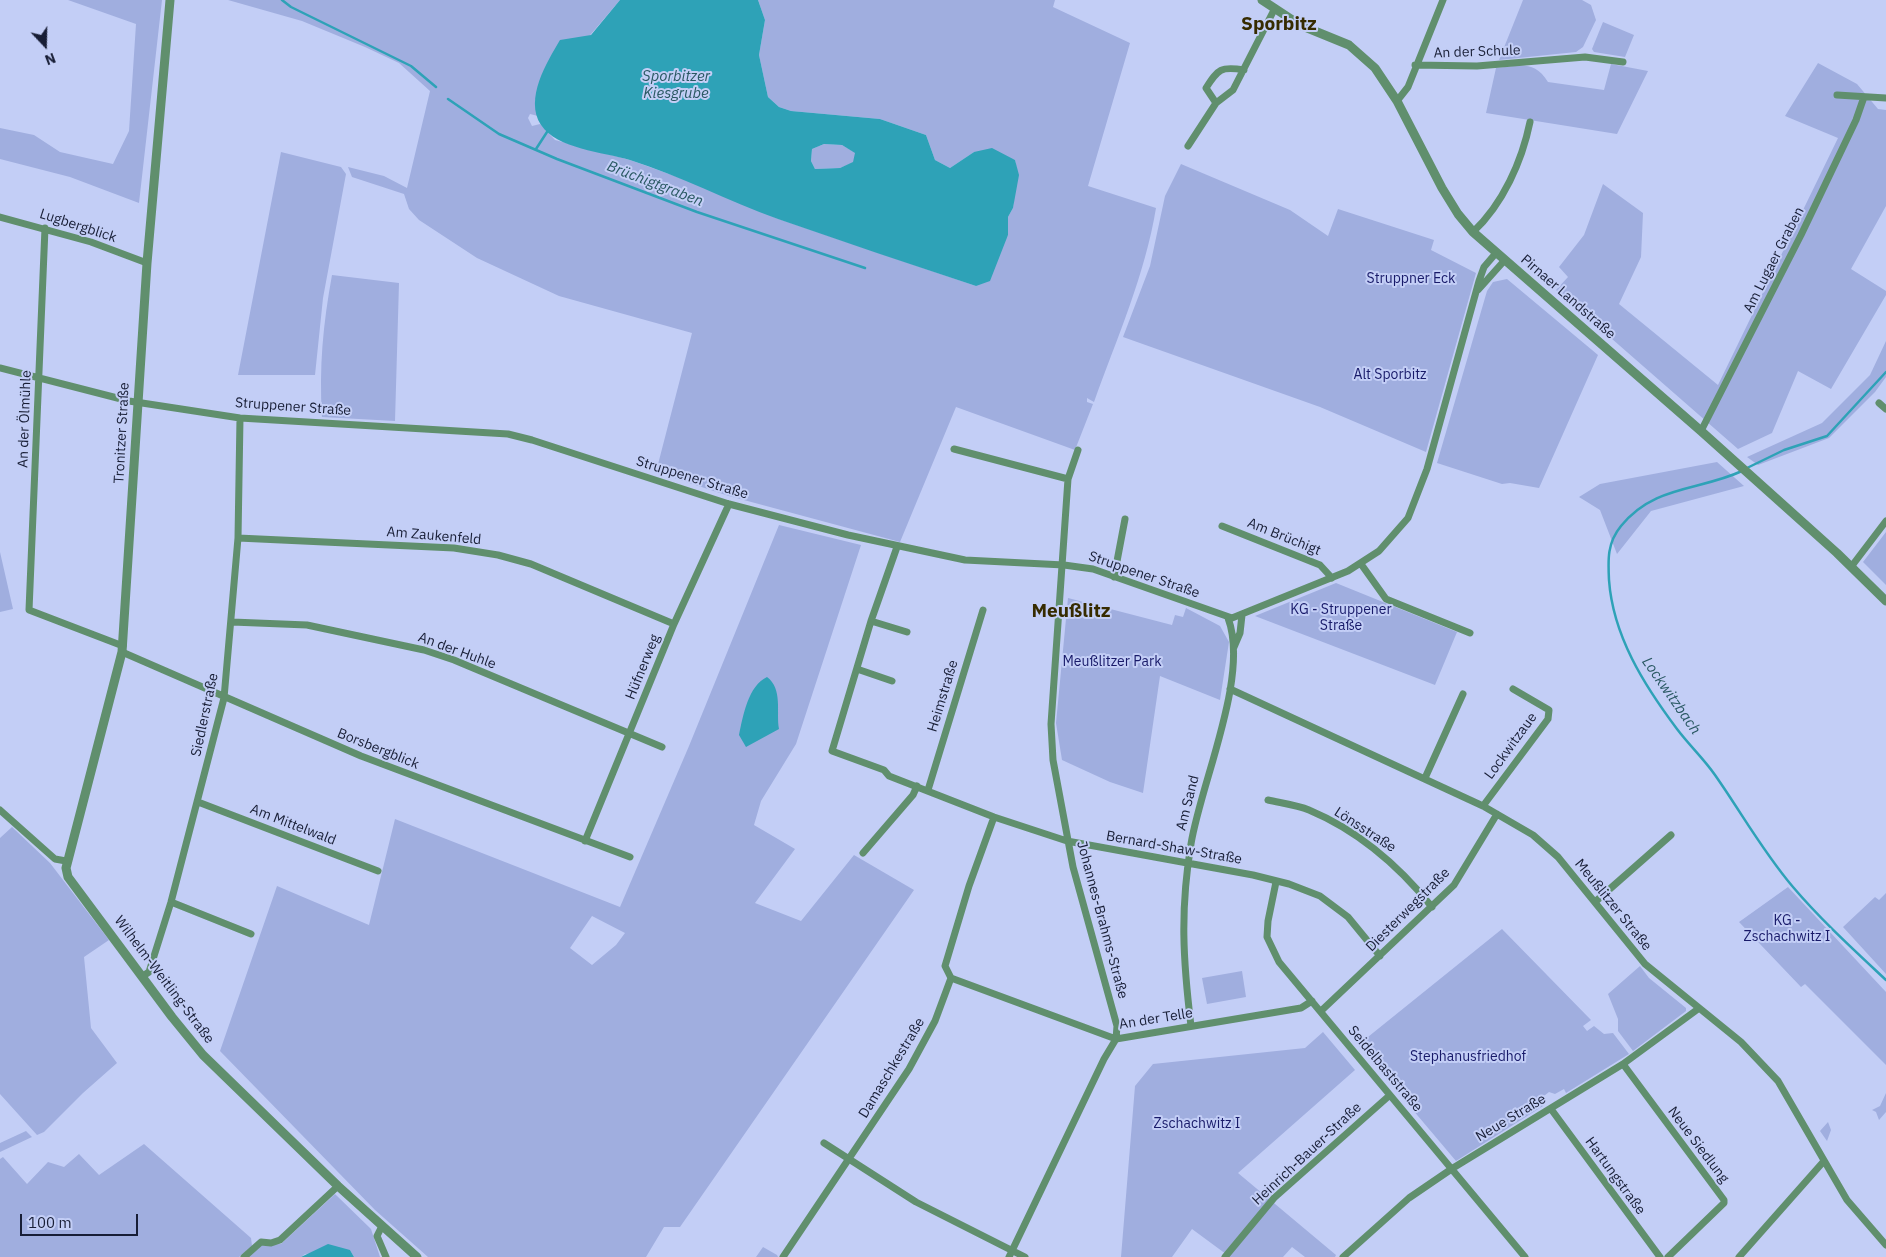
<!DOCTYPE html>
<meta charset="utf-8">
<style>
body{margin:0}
#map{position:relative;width:1886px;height:1257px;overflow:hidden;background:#c3cef6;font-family:"IBM Plex Sans",sans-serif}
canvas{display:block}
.north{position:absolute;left:20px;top:20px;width:50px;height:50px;-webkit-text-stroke:4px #c3cef6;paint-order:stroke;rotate:159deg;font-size:14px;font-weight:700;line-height:20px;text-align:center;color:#181e36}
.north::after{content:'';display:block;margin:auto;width:18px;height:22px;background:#181e36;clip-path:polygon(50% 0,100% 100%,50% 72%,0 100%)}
.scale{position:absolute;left:20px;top:1214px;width:118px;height:22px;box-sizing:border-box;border:2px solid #181e36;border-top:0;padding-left:6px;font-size:15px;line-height:18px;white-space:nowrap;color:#181e36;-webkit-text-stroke:4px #c3cef6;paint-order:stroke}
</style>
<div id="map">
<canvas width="1886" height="1257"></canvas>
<div class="north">N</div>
<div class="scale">100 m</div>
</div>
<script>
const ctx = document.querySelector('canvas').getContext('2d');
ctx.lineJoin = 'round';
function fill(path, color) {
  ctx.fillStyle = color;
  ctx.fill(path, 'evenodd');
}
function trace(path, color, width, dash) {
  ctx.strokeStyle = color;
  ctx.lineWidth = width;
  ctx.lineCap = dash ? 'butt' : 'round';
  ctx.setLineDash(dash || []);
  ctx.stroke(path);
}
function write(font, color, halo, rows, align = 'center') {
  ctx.font = font + ' "IBM Plex Sans",sans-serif';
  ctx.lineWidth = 4;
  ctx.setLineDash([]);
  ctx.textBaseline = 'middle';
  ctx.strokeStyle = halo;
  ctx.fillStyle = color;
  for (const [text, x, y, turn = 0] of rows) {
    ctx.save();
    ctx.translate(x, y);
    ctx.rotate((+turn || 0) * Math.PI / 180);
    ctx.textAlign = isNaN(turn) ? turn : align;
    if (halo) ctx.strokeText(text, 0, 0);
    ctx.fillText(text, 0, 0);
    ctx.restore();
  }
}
fill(new Path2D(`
 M68 0H162L139 203 70 177 0 159V128L34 135 60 152 113 164 129 131 136 24Z
 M228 0H620L535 100 538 116 530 114 528 118 532 126 540 124 555 140 630 160 700 185 776 218 976 286 1008 235V217L1013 208 1017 171 1015 160 974 152 950 168 935 160 926 135 880 119 791 111 779 107 768 97 759 55 765 20 758 0H1055L1053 7 1130 43 1088 186 1156 208C1145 275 1117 338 1094 402L1087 398V402L1093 404 1075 450 956 407 900 542 729 496 656 472 692 333 559 296 477 258 419 220 409 209 404 194 352 177 348 167 384 176 407 188 430 91 399 63 365 47 302 21Z
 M1523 0H1582L1591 5 1596 20 1583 47 1576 52 1499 60Z
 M1603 22 1634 35 1625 57 1594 52 1592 49Z
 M1818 63 1857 84 1878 109 1886 110V206L1851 269 1886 291V295L1831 389 1798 371 1772 433 1738 449 1556 290 1568 277 1559 267 1584 235 1603 184 1643 213 1641 257 1619 304 1718 385 1838 138 1785 116Z
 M1611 64 1648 71 1617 134 1486 113 1496 68C1518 66 1534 59 1548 82L1604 90Z
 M824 144 842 145 856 153 853 163 840 168 815 169 811 161 812 149Z
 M281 152 341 167 346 174 323 298 315 375H238Z
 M1181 164 1290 210 1328 236 1338 209 1434 240 1431 250 1476 273 1426 452 1320 407 1123 337 1150 266 1165 196Z
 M332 275 399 283 395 421 322 417C319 366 323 325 332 275Z
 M1507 279 1598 355 1539 488 1510 483 1502 484 1437 463 1487 291 1493 282Z
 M1886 341V377L1875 392 1829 438 1758 465 1747 457 1822 423 1870 375Z
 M1717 462 1744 486 1651 511 1617 554 1600 510 1579 497 1600 484Z
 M779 525 861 545 796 744 761 801 754 825 795 849 755 903 801 921 854 855 914 890 680 1227H664L646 1257H428L375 1210 220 1051 277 886 369 925 395 819 620 907 689 746ZM592 916 625 933 616 945 592 965 570 948Z
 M1886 532V585L1863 562Z
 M0 552 13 609 0 612Z
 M1336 583 1457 632 1435 685 1255 616Z
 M1068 598 1172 625 1175 615 1183 617 1186 608 1220 626 1229 642 1220 700 1160 676 1143 793 1110 782 1062 760 1056 723Z
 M12 827 50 863 109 940 84 957 91 1028 117 1063 83 1093 44 1132 37 1135 0 1094V838Z
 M1788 887 1886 992V1065L1805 984 1801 987 1739 922Z
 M1886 893V974L1843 927 1875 897 1879 900Z
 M1502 929 1591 1020 1583 1026 1587 1031 1594 1026 1604 1034 1613 1033 1629 1054 1566 1093 1564 1089 1555 1094 1549 1092 1540 1099 1543 1106 1456 1161 1358 1045Z
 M1640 966 1649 978 1686 1008V1011L1633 1051 1618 1031V1019L1608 994Z
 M1242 971 1246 997 1207 1004 1202 978Z
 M1323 1032 1355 1070 1238 1173 1336 1255 1335 1257H1305L1292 1247 1283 1257H1230L1192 1229 1172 1257H1121L1135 1086 1153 1064 1305 1048Z
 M1886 1093V1112L1879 1120 1876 1112 1872 1110 1880 1106Z
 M1828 1122 1831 1130 1827 1141 1820 1131Z
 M26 1131 32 1137 0 1152V1143Z
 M144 1144 251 1238 252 1246 239 1257H0V1159L3 1157 27 1184 48 1162 64 1167 79 1154 99 1175Z
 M335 1194 371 1229 380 1257H354L350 1250 305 1254 301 1257H246L262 1245 281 1244Z
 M763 1247 777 1255 778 1257H756Z`), '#a0aedf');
fill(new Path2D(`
 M620 0H758L765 20 759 55 768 97 779 107 791 111 880 119 926 135 935 160 950 168 974 152 992 148 1015 160 1019 175 1013 208 1008 217V235L990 281 976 286C910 264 844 242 778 219 728 201 681 176 630 160 603 152 557 149 541 125 524 99 547 62 560 40L591 35ZM824 144 842 145 855 153 853 162 840 168 815 169 811 161 812 149Z
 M767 677C783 689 776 712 779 729L746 747 739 735C743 716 748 686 767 677Z
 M328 1244 350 1250 354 1257H301Z`), '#2ea2b7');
trace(new Path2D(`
 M282 0 291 7 411 66 436 87
 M448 99 499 134 557 159 697 212 865 268
 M536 149 547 132
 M1747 468 1784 450 1827 436 1886 372
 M1742 471C1699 491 1654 485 1621 526 1607 543 1608 560 1609 580 1613 636 1644 685 1677 729 1689 745 1704 759 1715 775 1741 812 1763 852 1793 887 1821 920 1854 950 1886 980`), '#2ea2b7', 2.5);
trace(new Path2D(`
 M1415 65 1477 66 1585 57 1623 62
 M1837 95 1886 98
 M1397 101 1408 87 1443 0
 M1216 103 1206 88C1218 69 1221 66 1244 70
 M1188 146 1216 103 1233 90 1275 8
 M0 217 91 242 147 263
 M45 228 29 610 123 646
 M1473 232C1503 204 1522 161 1530 122
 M1478 290 1504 261
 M0 368 129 401 240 418 508 434 532 440 729 504 848 535 965 560 1064 565 1093 569 1232 618 1348 571 1379 551 1408 518 1427 469 1479 281 1484 267 1496 253
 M1879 403 1886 409
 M1701 431 1801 235 1856 120 1864 97
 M954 449 1068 479
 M1222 526 1320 565 1332 578
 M238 538 454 548 498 555 531 564 674 624
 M897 547 871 621 832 751 884 770 889 776 994 817 1067 841 1253 875 1289 884 1320 896 1348 917 1380 956
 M1361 564 1386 599 1470 633
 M1851 567 1886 521
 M1114 577 1125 519
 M871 621 907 632
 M232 622 307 625 424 650 454 660 662 747
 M1234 647 1240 633 1242 615
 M122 652 361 756 630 857
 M857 669 892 681
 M1230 689 1483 806 1533 835 1558 857 1645 964 1741 1042 1778 1081 1847 1200 1886 1245
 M1425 778 1463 694
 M928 790 983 610
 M1268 800C1281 803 1297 805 1309 810 1359 831 1399 866 1432 907
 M198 802 378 871
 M1483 806 1548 719 1549 710 1513 689
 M0 810 55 859 66 861
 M585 841 674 624 729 504
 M863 853 913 795 917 786
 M1276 882 1268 921 1267 937 1279 962 1525 1257
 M171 902 251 934
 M1595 902 1671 835
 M143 976 149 972 171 902 224 698 238 538 240 418
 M951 978 1116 1039 1301 1008 1312 1001
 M1321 1011 1454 885 1497 814
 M1191 1026C1183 960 1180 910 1191 844 1201 782 1250 676 1228 618
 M1623 1064 1724 1200V1203L1668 1257
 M1551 1109 1660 1257
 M824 1143 916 1202 1025 1257
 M382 1226 377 1236 386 1257
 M244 1257 261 1242 271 1243 280 1240 338 1186
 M783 1257 909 1069 935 1021 951 978 945 966 969 886 994 817
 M1009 1257 1104 1059 1116 1039 1117 1026 1073 867 1053 760 1051 724 1068 479 1078 450
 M1225 1257 1274 1198 1390 1095
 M1343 1257 1409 1198 1453 1168 1623 1064 1698 1009
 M1739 1257 1824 1161`), '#608f6d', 7);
trace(new Path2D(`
 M170 0 147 263 122 652 66 868 68 877 172 1017 203 1055 338 1186 417 1257
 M1262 0 1300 25 1349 45 1375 68 1397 101 1442 188 1458 214 1473 232 1701 431 1837 553 1886 601`), '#608f6d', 9);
write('14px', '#181e36', '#c3cef6', [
 ["An der Schule",1477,52,-2],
 ["Lugbergblick",78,226,18],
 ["Am Lugaer Graben",1774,260,-63],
 ["Pirnaer Landstraße",1568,297,41],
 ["Struppener Straße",293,407,4],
 ["An der Ölmühle",25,419,-88],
 ["Tronitzer Straße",122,433,-87],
 ["Struppener Straße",692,478,17],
 ["Am Zaukenfeld",434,536,5],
 ["Am Brüchigt",1284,537,22],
 ["Struppener Straße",1144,575,19],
 ["An der Huhle",457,651,20],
 ["Hüfnerweg",643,667,-68],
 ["Heimstraße",943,696,-73],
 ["Siedlerstraße",205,715,-78],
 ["Lockwitzaue",1511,746,-54],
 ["Borsbergblick",378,749,22],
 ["Am Sand",1188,803,-76],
 ["Am Mittelwald",293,825,21],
 ["Lönsstraße",1365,830,33],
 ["Bernard-Shaw-Straße",1174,848,10],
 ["Meußlitzer Straße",1613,905,51],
 ["Diesterwegstraße",1408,910,-45],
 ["Johannes-Brahms-Straße",1102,920,75],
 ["Wilhelm-Weitling-Straße",164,980,53],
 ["An der Telle",1156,1019,-9],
 ["Damaschkestraße",892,1068,-59],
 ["Seidelbaststraße",1385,1069,50],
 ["Neue Straße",1511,1118,-31],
 ["Neue Siedlung",1698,1145,53],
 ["Heinrich-Bauer-Straße",1307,1154,-43],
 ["Hartungstraße",1615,1176,54]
]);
write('14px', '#181a69', '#c3cef6', [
 ["Struppner Eck",1411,279],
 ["Alt Sporbitz",1390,375],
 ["KG - Struppener",1341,610],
 ["Straße",1341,626],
 ["Meußlitzer Park",1112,662],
 ["KG -",1787,921],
 ["Zschachwitz I",1787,937],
 ["Stephanusfriedhof",1468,1057],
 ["Zschachwitz I",1197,1124]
]);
write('italic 15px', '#295862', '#c3cef6', [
 ["Sporbitzer",676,77],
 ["Kiesgrube",676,94],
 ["Brüchigtgraben",655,184,21],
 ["Lockwitzbach",1671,696,55]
]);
write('bold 19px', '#362b00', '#c3cef6', [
 ["Sporbitz",1279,25],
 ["Meußlitz",1071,612]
]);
</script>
